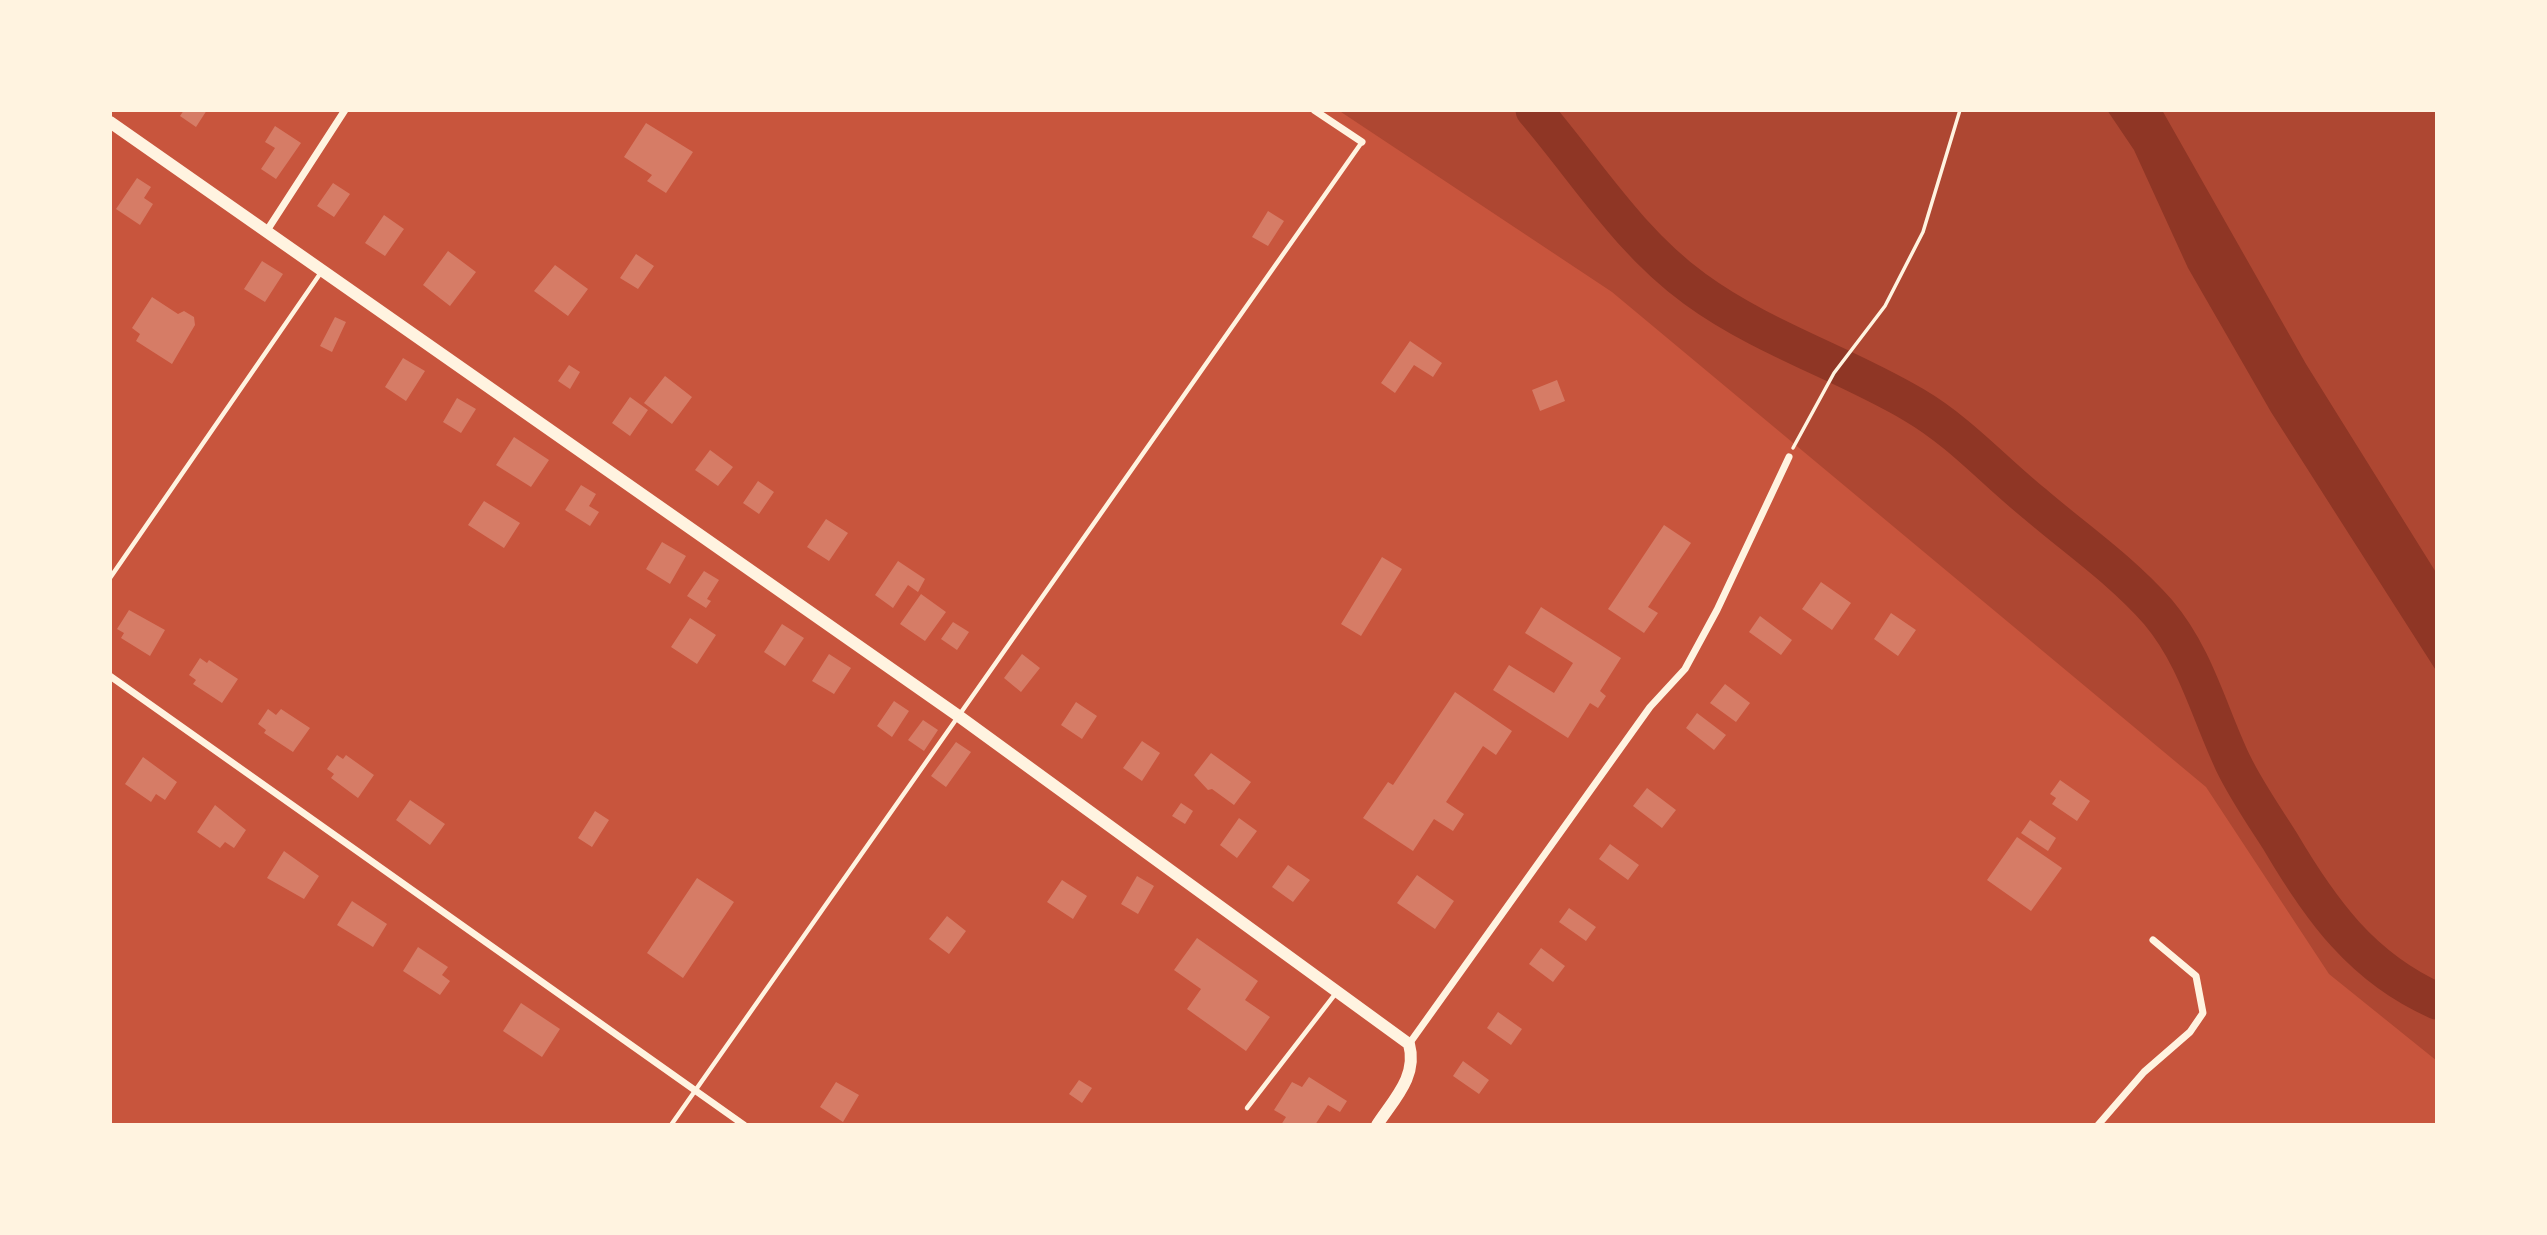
<!DOCTYPE html>
<style>
body{margin:0}
#map{position:relative;width:2547px;height:1235px;overflow:hidden;background:#c8553d;font-family:"DejaVu Sans",sans-serif}
canvas{display:block}
.frame{position:absolute;inset:0;border:112px solid #fff3e0;pointer-events:none}
</style>
<div id="map">
<canvas width="2547" height="1235"></canvas>
<div class="frame"></div>
</div>
<script>
const ctx = document.querySelector('canvas').getContext('2d');
ctx.lineJoin = 'round';
function fill(path, color) {
  ctx.fillStyle = color;
  ctx.fill(path, 'evenodd');
}
function trace(path, color, width, dash) {
  ctx.strokeStyle = color;
  ctx.lineWidth = width;
  ctx.lineCap = dash ? 'butt' : 'round';
  ctx.setLineDash(dash || []);
  ctx.stroke(path);
}
fill(new Path2D(`
 M1338 110H1516L1639 261 1657 241 1549 110H2437V1061L2329 974 2206 787 1612 292Z`), '#ae4732');
fill(new Path2D(`
 M2107 110H2162L2306 364 2437 574V672L2271 412 2188 268 2134 150Z`), '#8f3625');
trace(new Path2D(`
 M1534 110C1587 172 1628 240 1695 289 1762 338 1843 363 1914 405 1960 432 1994 471 2035 504 2077 540 2121 570 2158 612 2196 657 2208 710 2233 763 2246 790 2264 816 2280 841 2320 909 2362 968 2437 1001`), '#8f3625', 37);
fill(new Path2D(`
 M184 110H207L196 127 180 116Z
 M646 123 693 152 666 193 647 181 652 175 624 157Z
 M275 126 301 143 276 179 261 169 275 148 265 142Z
 M137 178 151 187 144 198 153 204 140 225 116 209Z
 M333 183 350 194 334 217 317 206Z
 M1268 211 1284 221 1268 246 1252 237Z
 M384 215 404 229 385 256 365 243Z
 M448 251 476 272 450 306 423 285Z
 M636 254 654 266 638 289 620 278Z
 M262 261 283 274 265 302 244 289Z
 M555 265 588 289 568 316 534 291Z
 M152 297 178 314 184 311 194 317 195 325 172 364 136 341 140 334 132 328Z
 M335 317 346 322 332 352 320 346Z
 M1410 341 1442 363 1433 377 1414 365 1395 393 1381 383Z
 M403 358 425 371 406 401 385 387Z
 M569 365 580 372 570 389 558 381Z
 M665 376 692 397 672 424 644 403Z
 M1557 380 1565 401 1540 411 1532 390Z
 M630 397 648 410 630 436 612 423Z
 M457 398 476 409 461 433 443 422Z
 M514 437 549 460 531 487 496 465Z
 M710 450 733 467 718 486 695 470Z
 M758 481 774 492 759 514 743 503Z
 M581 485 596 494 589 506 599 512 590 526 565 510Z
 M484 501 520 523 504 548 468 525Z
 M826 519 848 533 829 561 807 547Z
 M1664 525 1691 543 1648 607 1658 613 1644 633 1608 609Z
 M662 542 686 556 670 584 646 569Z
 M1382 557 1402 569 1361 636 1341 624Z
 M898 561 925 579 918 592 908 585 893 608 875 595Z
 M704 571 719 580 707 599 711 601 706 608 687 596Z
 M1821 582 1851 603 1832 630 1802 609Z
 M921 594 946 612 925 641 900 624Z
 M1541 607 1621 658 1600 691 1606 696 1598 708 1590 703 1568 738 1493 690 1509 665 1554 693 1573 663 1525 633Z
 M129 610 165 630 150 656 121 638 124 633 117 629Z
 M1891 613 1916 630 1898 656 1874 639Z
 M1760 616 1792 640 1781 655 1749 632Z
 M690 618 716 635 697 664 671 647Z
 M953 622 969 632 957 650 941 639Z
 M782 624 804 638 785 666 764 652Z
 M829 654 851 668 834 694 812 681Z
 M1022 654 1040 668 1021 692 1004 678Z
 M200 658 207 663 209 660 238 679 222 703 193 684 196 680 189 675Z
 M1725 684 1750 703 1736 722 1710 703Z
 M1455 692 1512 731 1496 755 1483 746 1446 802 1464 814 1453 831 1434 819 1413 851 1363 818 1388 782 1393 785Z
 M894 701 909 711 892 737 877 726Z
 M1076 702 1097 716 1082 739 1061 725Z
 M268 709 276 715 281 709 310 728 293 752 264 733 266 730 258 724Z
 M1697 713 1726 735 1714 750 1686 728Z
 M923 720 938 730 924 751 908 740Z
 M1142 741 1160 753 1142 781 1123 768Z
 M956 742 971 752 946 787 931 776Z
 M1211 753 1251 782 1234 805 1212 789 1208 790 1194 775Z
 M337 755 343 759 346 755 374 775 358 798 331 778 334 774 327 769Z
 M143 757 177 782 165 800 156 794 151 802 125 784Z
 M2060 780 2090 801 2077 821 2052 804 2056 798 2050 794Z
 M1647 788 1676 810 1662 828 1633 806Z
 M410 800 445 824 430 845 396 820Z
 M1181 803 1193 811 1185 824 1172 816Z
 M215 805 246 830 234 848 225 842 220 848 197 832Z
 M595 811 609 820 592 847 578 838Z
 M1239 818 1257 831 1237 858 1220 845Z
 M2030 820 2056 838 2048 851 2021 833Z
 M2017 837 2062 868 2031 911 1987 880Z
 M1610 844 1639 865 1628 880 1599 859Z
 M284 851 319 876 304 899 267 878Z
 M1288 865 1310 880 1293 902 1272 887Z
 M1417 875 1454 901 1435 929 1397 903Z
 M1137 876 1154 886 1138 914 1121 904Z
 M697 878 734 902 683 978 647 953Z
 M1062 880 1087 896 1073 919 1047 902Z
 M352 901 387 924 373 947 337 925Z
 M1569 908 1596 927 1586 941 1559 922Z
 M947 916 966 931 949 954 929 939Z
 M1197 938 1258 981 1245 1000 1270 1017 1246 1051 1187 1009 1201 989 1174 970Z
 M418 947 448 967 442 975 450 981 440 995 403 971Z
 M1541 948 1565 966 1553 982 1529 964Z
 M521 1003 560 1029 542 1057 503 1031Z
 M1498 1012 1522 1029 1511 1045 1487 1028Z
 M1463 1061 1489 1080 1479 1094 1453 1076Z
 M1309 1077 1347 1101 1340 1112 1328 1105 1315 1125H1281L1286 1117 1274 1110 1292 1082 1302 1087Z
 M1079 1080 1092 1088 1082 1103 1069 1094Z
 M836 1082 859 1095 843 1122 820 1107Z`), '#d67c66');
trace(new Path2D(`
 M1793 448 1834 373 1885 306 1923 232 1960 110`), '#fff3e0', 3.5);
trace(new Path2D(`
 M110 578 322 271
 M1247 1108 1336 993
 M671 1125 1362 142`), '#fff3e0', 4.5);
trace(new Path2D(`
 M1314 110 1362 142
 M266 232 345 110
 M110 676 744 1125
 M1409 1044 1650 707 1685 669 1717 610 1789 457
 M2098 1125 2144 1072 2190 1032 2203 1013 2196 976 2153 940`), '#fff3e0', 7);
trace(new Path2D(`
 M110 122 960 717 1409 1044C1418 1076 1394 1099 1377 1125`), '#fff3e0', 12);
</script>
